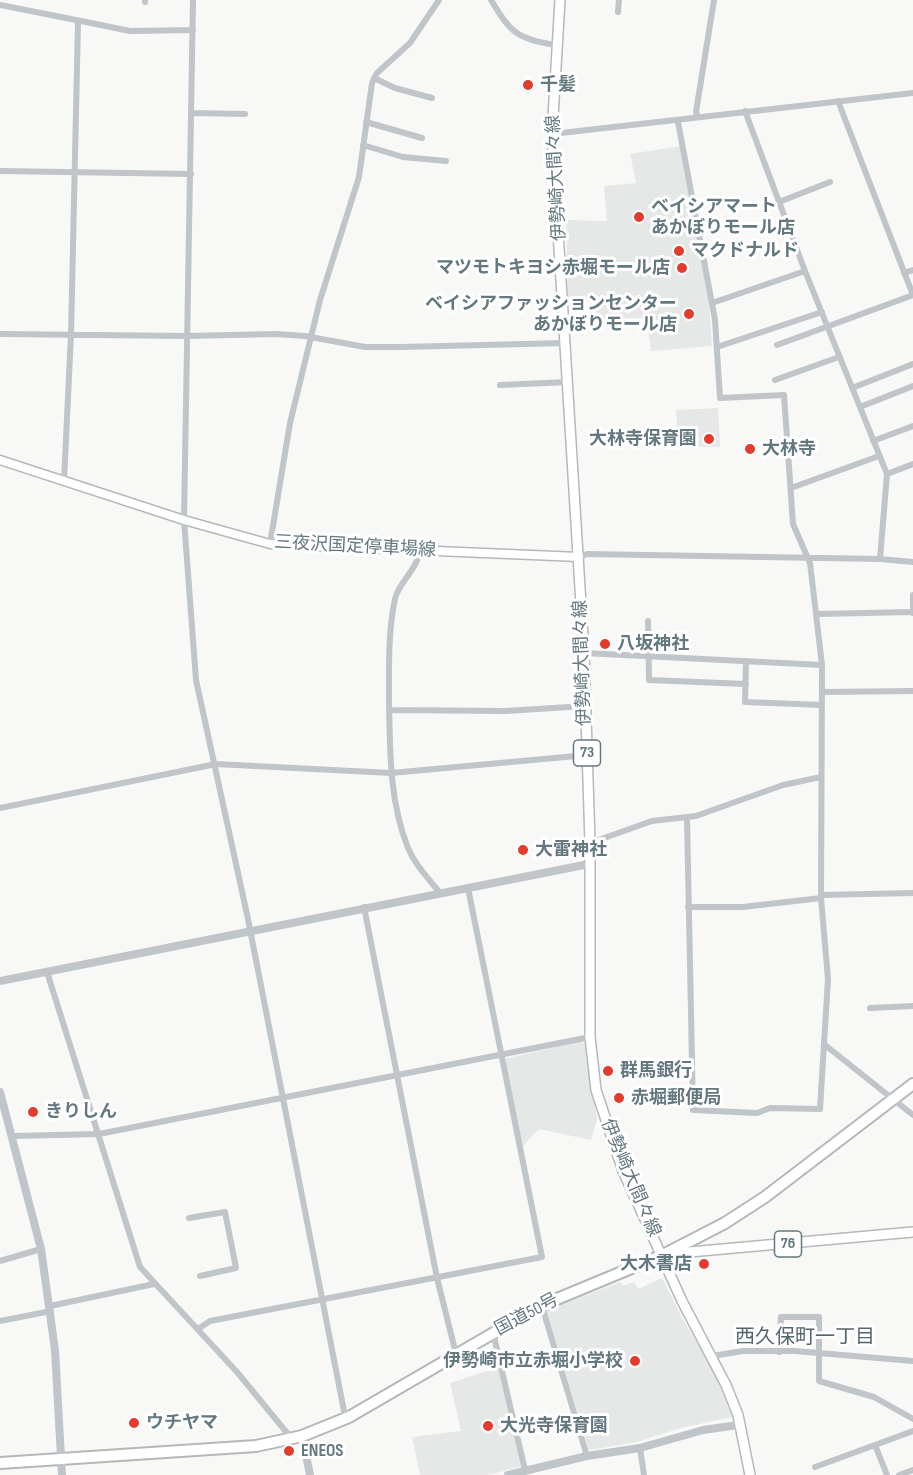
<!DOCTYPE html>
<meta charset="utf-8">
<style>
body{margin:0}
canvas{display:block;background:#f8f8f6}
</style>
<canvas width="913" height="1475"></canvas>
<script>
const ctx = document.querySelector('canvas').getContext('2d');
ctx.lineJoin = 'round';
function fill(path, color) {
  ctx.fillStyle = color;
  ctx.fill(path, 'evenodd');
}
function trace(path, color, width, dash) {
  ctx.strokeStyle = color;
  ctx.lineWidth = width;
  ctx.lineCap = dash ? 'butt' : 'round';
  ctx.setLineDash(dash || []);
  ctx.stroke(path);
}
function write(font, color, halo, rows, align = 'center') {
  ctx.font = font + ' "Sofia Sans Condensed","Noto Sans JP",sans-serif';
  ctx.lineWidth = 6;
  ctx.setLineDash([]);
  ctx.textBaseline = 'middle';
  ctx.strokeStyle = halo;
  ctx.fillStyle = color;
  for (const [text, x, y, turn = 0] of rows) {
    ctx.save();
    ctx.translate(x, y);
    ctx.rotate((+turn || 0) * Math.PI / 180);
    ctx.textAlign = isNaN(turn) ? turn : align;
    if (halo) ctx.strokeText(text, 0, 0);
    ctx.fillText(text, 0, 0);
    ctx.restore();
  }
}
fill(new Path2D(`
 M681 146 709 303 712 346 651 351 647 322 641 318 595 319V299H568L566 220 607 221 604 186 636 183 630 154Z
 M718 408 720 447H689L686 440H678L676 410Z
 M581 1041 586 1046 597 1119 591 1140 539 1129 522 1147 504 1059Z
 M662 1278 686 1325 712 1366 732 1417 681 1428 633 1443 589 1450 546 1310 621 1282 623 1286 634 1282 638 1289Z
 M500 1367 522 1466 488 1475H420L412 1437 461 1431 450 1383Z`), '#e6e8e7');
const secondary = new Path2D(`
 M0 460 184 520 270 544 579 557`);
const primary = new Path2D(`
 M560 0 552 134 584 653 590 843V1037L596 1090 623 1171 682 1301 726 1385 738 1415 750 1475
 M667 1254 913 1232`);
const trunk = new Path2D(`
 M0 1463 256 1446 302 1436 349 1417 540 1306 663 1255 725 1223 765 1197 913 1084`);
trace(secondary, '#b2b9bc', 11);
trace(primary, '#b3b9bc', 12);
trace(trunk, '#b3b8bb', 14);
trace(new Path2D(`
 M193 0 184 520 196 680 248 919 344 1411 349 1417
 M491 0C511 33 517 39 556 45
 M145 2V0
 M0 5 76 20 78 23 71 334 64 481
 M618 12 619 0
 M76 20 130 31 193 30
 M374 78 395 88 432 98
 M838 101 913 295
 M745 111 805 271 887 474 880 559
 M193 113 245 114
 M698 117 696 112 714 0
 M366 122 422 138
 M678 122 715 320 720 398 784 395 793 524 810 563 822 665 821 898 828 979 820 1109 770 1108 757 1113 693 1110 687 818
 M552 134 913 93
 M363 145 403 157 446 161
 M0 171 191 174
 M779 202 830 182
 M904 273 913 270
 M712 303 805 271
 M0 334 187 336 276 334 305 336 365 347H401L566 343
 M777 345 913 295
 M717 347 822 312
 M775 380 839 357
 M500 385 568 382
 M852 388 913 364
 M860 407 913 386
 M873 441 913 426
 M887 474 913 464
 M791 488 879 456
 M270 544 290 423 320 300 359 177 372 83 377 73 410 43 439 0
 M420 551C417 570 398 583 395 599 388 631 389 667 389 699 390 750 389 800 408 848 415 865 428 878 440 893
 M579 557 587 554 880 559 913 562
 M913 613V595
 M817 614 913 612
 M648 621 649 680 746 684
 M584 653 822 665
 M746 661 745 702 822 705
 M823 692 913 691
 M390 710 506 711 585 706
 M0 808 216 764 391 773 587 755
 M590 843 652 821 696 816 783 785 821 777
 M821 895 913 893
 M364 907 437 1278 456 1354
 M688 907H743L821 898
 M47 972 140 1267 237 1372 292 1439
 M870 1008 913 1006
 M825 1045 913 1115
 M13 1136 99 1134 590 1037
 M189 1218 225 1212 236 1268 200 1276
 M0 1261 41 1249
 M50 1306 154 1284
 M544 1313 587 1456
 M0 1321 51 1311
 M198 1329 210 1321 542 1257 468 888
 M494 1337 525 1470
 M779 1352 781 1317H819V1381L874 1397 913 1419
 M712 1356 743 1351H795L913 1361
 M875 1445 887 1475
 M640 1448 644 1475
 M815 1467 913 1431
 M899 1475 913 1470`), '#bfc5c8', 6);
trace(new Path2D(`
 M0 981 589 864
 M0 1092 41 1249 55 1350 62 1475
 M302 1436 310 1475
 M508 1475 587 1456 640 1448 703 1430 738 1425`), '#bfc5c8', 8);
trace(secondary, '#fff', 8);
trace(primary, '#fff', 9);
trace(trunk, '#fff', 10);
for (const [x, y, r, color] of [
 [528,85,6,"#e13c2d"],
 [639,217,6,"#e13c2d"],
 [679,251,6,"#e13c2d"],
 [682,268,6,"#e13c2d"],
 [689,314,6,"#e13c2d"],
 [709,439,6,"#e13c2d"],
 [750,449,6,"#e13c2d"],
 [605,644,6,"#e13c2d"],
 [523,850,6,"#e13c2d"],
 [608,1071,6,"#e13c2d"],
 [619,1098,6,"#e13c2d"],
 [33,1112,6,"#e13c2d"],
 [704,1264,6,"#e13c2d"],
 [635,1361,6,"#e13c2d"],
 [134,1423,6,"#e13c2d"],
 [488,1426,6,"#e13c2d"],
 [289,1451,6,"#e13c2d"]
]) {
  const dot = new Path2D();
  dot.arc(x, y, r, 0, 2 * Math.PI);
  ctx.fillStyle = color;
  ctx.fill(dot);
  trace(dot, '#fff', 2);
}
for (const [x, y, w] of [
 [587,753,27],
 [788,1244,27]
]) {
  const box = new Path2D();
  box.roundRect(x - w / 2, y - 13, w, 26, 4.5);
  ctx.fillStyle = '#fff';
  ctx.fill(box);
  trace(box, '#647880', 1.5);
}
write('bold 16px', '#647880', null, [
 ["73",587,753],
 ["76",788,1244]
]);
write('bold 18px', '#647880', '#fff', [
 ["千髪",540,85],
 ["ベイシアマート",651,207],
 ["あかぼりモール店",651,228],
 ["マクドナルド",691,251],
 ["マツモトキヨシ赤堀モール店",670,268,"right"],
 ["ベイシアファッションセンター",677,304,"right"],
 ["あかぼりモール店",677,325,"right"],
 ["大林寺保育園",697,439,"right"],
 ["大林寺",762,449],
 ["八坂神社",617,644],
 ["大雷神社",535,850],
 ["群馬銀行",620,1071],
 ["赤堀郵便局",631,1098],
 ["きりしん",45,1112],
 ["大木書店",692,1264,"right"],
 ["伊勢崎市立赤堀小学校",623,1361,"right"],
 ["ウチヤマ",146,1423],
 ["大光寺保育園",500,1426],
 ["ENEOS",301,1451]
], 'left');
write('18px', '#647880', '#fff', [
 ["伊勢崎大間々線",557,178,-93],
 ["三夜沢国定停車場線",355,547,3],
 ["伊勢崎大間々線",583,663,-92],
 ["伊勢崎大間々線",630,1178,67],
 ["国道50号",527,1315,-28]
]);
write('20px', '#56656c', '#fff', [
 ["西久保町一丁目",805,1338]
]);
</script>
